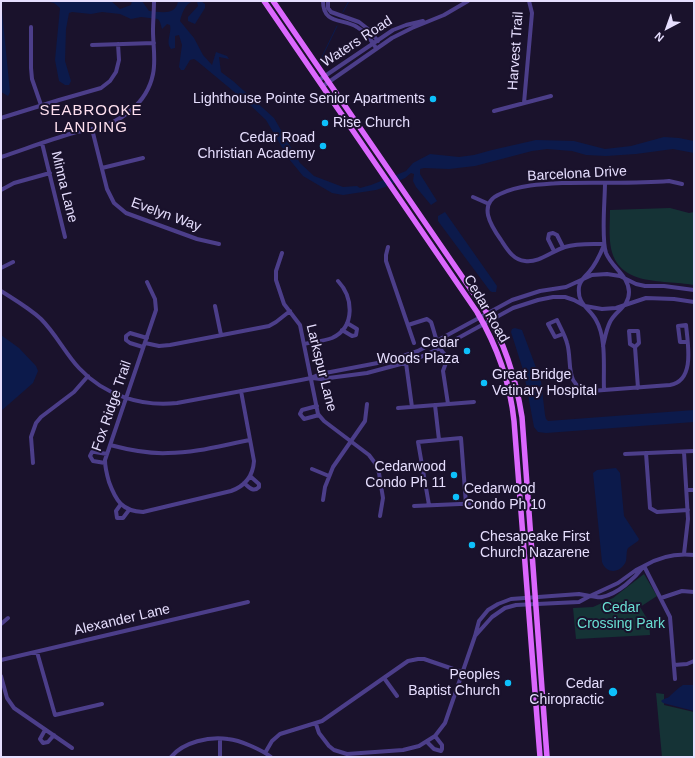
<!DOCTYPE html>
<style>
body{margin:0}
#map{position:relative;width:695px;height:758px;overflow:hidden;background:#1a122c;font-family:Helvetica,sans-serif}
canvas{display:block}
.frame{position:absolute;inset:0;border:2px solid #e6defe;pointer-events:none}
.north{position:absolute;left:647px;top:8px;width:40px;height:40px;-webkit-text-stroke:3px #1a122c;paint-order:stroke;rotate:221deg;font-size:11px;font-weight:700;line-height:16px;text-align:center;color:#e6defe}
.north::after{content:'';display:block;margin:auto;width:14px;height:18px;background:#e6defe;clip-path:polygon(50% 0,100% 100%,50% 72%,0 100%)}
</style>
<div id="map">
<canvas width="695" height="758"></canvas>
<div class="frame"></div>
<div class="north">N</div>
</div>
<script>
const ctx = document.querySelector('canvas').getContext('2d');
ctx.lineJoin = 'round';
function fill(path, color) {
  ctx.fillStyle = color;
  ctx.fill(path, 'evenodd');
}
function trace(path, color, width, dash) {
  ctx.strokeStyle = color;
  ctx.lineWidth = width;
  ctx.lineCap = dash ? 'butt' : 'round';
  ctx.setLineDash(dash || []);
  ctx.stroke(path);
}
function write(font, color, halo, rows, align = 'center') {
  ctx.font = font + ' Helvetica,sans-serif';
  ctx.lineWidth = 4;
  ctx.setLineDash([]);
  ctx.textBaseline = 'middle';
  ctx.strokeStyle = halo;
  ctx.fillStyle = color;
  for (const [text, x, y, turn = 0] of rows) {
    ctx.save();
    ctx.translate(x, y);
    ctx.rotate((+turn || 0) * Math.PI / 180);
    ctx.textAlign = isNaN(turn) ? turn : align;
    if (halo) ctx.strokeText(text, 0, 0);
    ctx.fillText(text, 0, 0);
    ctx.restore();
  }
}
fill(new Path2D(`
 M670 208 689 213 694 212V285C661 279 614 288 610 241 609 231 610 221 610 210Z
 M644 574 657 596 640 607 649 622 650 635 576 639 573 608 593 607 613 598Z
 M656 693 664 694V705L694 712V757H662Z`), '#153336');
fill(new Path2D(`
 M1 1 10 92 8 96 1 92Z
 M45 1H111L120 9 131 5 132 1H142L149 11C161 12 176 16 178 1H193C185 4 182 13 180 21L194 38 203 55 212 65 216 52 227 56 229 59 219 57 221 72 233 81 274 118 300 163 314 176 343 187 357 186 360 188 371 185 406 171 413 163 430 154 459 157 474 155 492 150 536 140 574 141 605 149 631 146 664 137 679 138 694 141V153L673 149 636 154 606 156 586 155 572 151 547 149 532 151 475 166 449 169 424 168 420 169V174L437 201 431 205 416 187 413 181 414 174 411 173 405 178 385 187 376 190 343 195 332 193 303 176 289 159 266 120 250 105 197 61 194 59 190 60 184 70H181L179 67 182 45 179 35 175 36V48L171 49C165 42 172 33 170 25L167 24 162 29 160 22 158 19 141 17 131 19 120 14 102 12 91 14 72 12 69 13 66 29 65 61 71 81 69 85H65L59 81 55 60 60 8 54 3Z
 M195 1H201L205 4V8L195 24 188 21V17L198 6 197 2Z
 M445 212 497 286 496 292H492L490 291 438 221V216Z
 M515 328 522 330 541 381 545 415 546 419 548 421 694 410V422L546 433 538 432 534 427 524 373 511 332 512 329Z
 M1 335 19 348 36 366 38 371 33 383 1 411Z
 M616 468 620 473 624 516 639 539 638 541 628 548C626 552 627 556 626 561 622 572 607 576 602 562L593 473 597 470Z
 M683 685H694V711L663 703 661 701C664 698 667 699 670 696 674 692 678 688 683 685Z`), '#0c1a4b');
trace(new Path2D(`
 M343 12 349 1
 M321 59 337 26`), '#0c1a4b', 1);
trace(new Path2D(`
 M323 1C323 25 343 18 357 27 366 32 371 40 376 48
 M328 1V8L331 12 359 22 368 29 378 41
 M31 27V68L32 79 41 105
 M92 45 154 43
 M319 80 393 30 406 25 423 21
 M323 86 392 38 412 28 444 15 468 1
 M524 103 532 13 529 1
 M494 111 551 96
 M1 118 59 100 101 88 110 81 116 72 119 60 118 44
 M92 129 107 189 114 203 126 213 197 239 219 244
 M42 143 65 237
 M1 157C25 149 49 140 73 133 79 131 85 131 91 130 120 123 147 104 153 74 156 60 153 45 153 31 153 21 154 11 154 1
 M102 168 143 158
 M1 190 14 183 50 173
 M473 197 489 204
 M604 244C591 244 577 243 565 247 552 251 539 263 525 261 513 260 507 249 501 240 491 226 477 204 500 194 519 185 542 184 563 183 598 182 634 184 669 181L682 184
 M604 245C600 255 596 264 589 272 585 277 580 280 579 287 577 305 589 307 596 320 607 339 603 369 604 390
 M388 247 386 255V261L414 343
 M554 251 548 239 549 234 553 233 557 235 563 247
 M282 253 276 271V280L284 304 300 325 318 414 324 421 369 455 375 463 379 473 383 498 380 516
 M1 268 13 262
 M147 282 155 299 156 310 105 460C105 468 107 475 109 482 116 501 122 511 143 512L231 491C245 486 253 476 254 461L241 391
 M1 291C15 300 29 308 41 319 56 334 65 353 79 368 104 395 141 407 177 403L301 380 311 378 320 374 388 361 418 351 512 300 540 291 566 287 592 275 607 274 620 276 636 284 645 286H664L694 290
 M215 306 221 335
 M408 325 427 319 431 322C435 333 437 350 448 357L443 371 448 404
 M342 330 352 336 356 335 357 329 347 323
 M563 334 555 337 548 324 557 320C560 327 565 335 567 343 573 362 563 387 591 391L670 385C695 381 688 345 686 325L678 326 680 342H687
 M145 343 159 346 170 345 269 326 276 322 290 311
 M304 344C313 342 324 341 332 338 356 327 353 297 338 281
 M603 346C605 338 606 330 610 322 616 310 629 307 629 292 629 276 612 268 606 253 601 238 605 200 605 183
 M143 347 130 343 126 340V336L130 333 147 338
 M635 347 630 344 629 331H638L639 343 635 347 638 388
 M406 363 412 407
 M312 378 321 379 367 373 412 361 440 348 513 308 538 300 553 297H565L574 300 585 306 602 309 616 308 646 298 674 299 694 302
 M435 405 439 440
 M317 406 302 410 300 414 304 419 319 415
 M398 408 474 402
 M110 445C129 450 148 454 168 453 196 453 223 445 250 440
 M684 452 688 519 684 554
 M646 453 650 508 657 512 688 510
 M625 454 694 451
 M33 463 31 437 36 423 41 417 74 392 88 376
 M105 463 93 461 90 456 92 452H95L107 454
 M312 469 329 476
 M244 483C249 487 253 493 259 487V484L250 476
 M687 490H694
 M323 500 325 487 333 467 365 421 367 404
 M121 504 116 511 117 518H123L129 510
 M429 505 418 442 461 438 466 504
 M414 506 483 503
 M644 566C635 578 618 594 602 597 599 598 594 596 590 596L618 583 636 570Z
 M661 598 682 591 694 592
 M1 624 8 618
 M37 652 55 715 102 704
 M1 660 248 602
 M674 665 687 664 694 661
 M1 676 7 698 14 708 72 748
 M384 678 397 696
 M675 679 670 617 644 566C659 557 676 553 694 555
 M316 724 319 733 329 746 334 750 347 754 403 750 419 746 435 736 445 723 475 636 479 621 488 610 498 604 511 599 579 594 590 596 579 602 516 605 505 608 492 617 475 636
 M45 730 40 739 43 743 48 742 54 735
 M220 739V757
 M427 742 434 749 441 751 442 749V745L435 736
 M265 753 272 741 280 734 322 721 408 661 418 659H424L462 672
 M171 757C183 742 210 736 228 739 240 740 262 750 271 757`), '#4c3e8a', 4);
trace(new Path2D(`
 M264 1 477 312C497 346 510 382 514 421L540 757
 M273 1 485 310C505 343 516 379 522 417L547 757`), '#db67fd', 5.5);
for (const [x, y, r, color] of [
 [433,99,4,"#0dc0fb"],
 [325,123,4,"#0dc0fb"],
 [323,146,4,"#0dc0fb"],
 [467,351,4,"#0dc0fb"],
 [484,383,4,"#0dc0fb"],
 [454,475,4,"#0dc0fb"],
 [456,497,4,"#0dc0fb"],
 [472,545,4,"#0dc0fb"],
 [508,683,4,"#0dc0fb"],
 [613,692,5,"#0dc0fb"]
]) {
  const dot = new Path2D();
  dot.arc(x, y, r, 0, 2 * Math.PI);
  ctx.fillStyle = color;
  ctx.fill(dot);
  trace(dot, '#1a122c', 1.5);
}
write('14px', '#e6defe', '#1a122c', [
 ["Waters Road",357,42,-33],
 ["Harvest Trail",516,51,-86],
 ["Barcelona Drive",577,174,-3],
 ["Minna Lane",64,187,76],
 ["Evelyn Way",166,215,20],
 ["Cedar Road",486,309,60],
 ["Larkspur Lane",321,368,76],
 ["Fox Ridge Trail",112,406,-71],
 ["Alexander Lane",122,620,-13]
]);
write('14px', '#e6defe', '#1a122c', [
 ["Lighthouse Pointe Senior Apartments",425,99],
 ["Rise Church",333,123,"left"],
 ["Cedar Road",315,138],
 ["Christian Academy",315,154],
 ["Cedar",459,343],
 ["Woods Plaza",459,359],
 ["Great Bridge",492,375,"left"],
 ["Vetinary Hospital",492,391,"left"],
 ["Cedarwood",446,467],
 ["Condo Ph 11",446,483],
 ["Cedarwood",464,489,"left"],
 ["Condo Ph 10",464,505,"left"],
 ["Chesapeake First",480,537,"left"],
 ["Church Nazarene",480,553,"left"],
 ["Peoples",500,675],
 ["Baptist Church",500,691],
 ["Cedar",604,684],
 ["Chiropractic",604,700]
], 'right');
write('14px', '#69e0d4', '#1a122c', [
 ["Cedar",621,608],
 ["Crossing Park",621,624]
]);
ctx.letterSpacing = '1px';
write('15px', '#ffe0ef', '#1a122c', [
 ["SEABROOKE",91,111],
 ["LANDING",91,128]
]);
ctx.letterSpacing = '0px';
</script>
